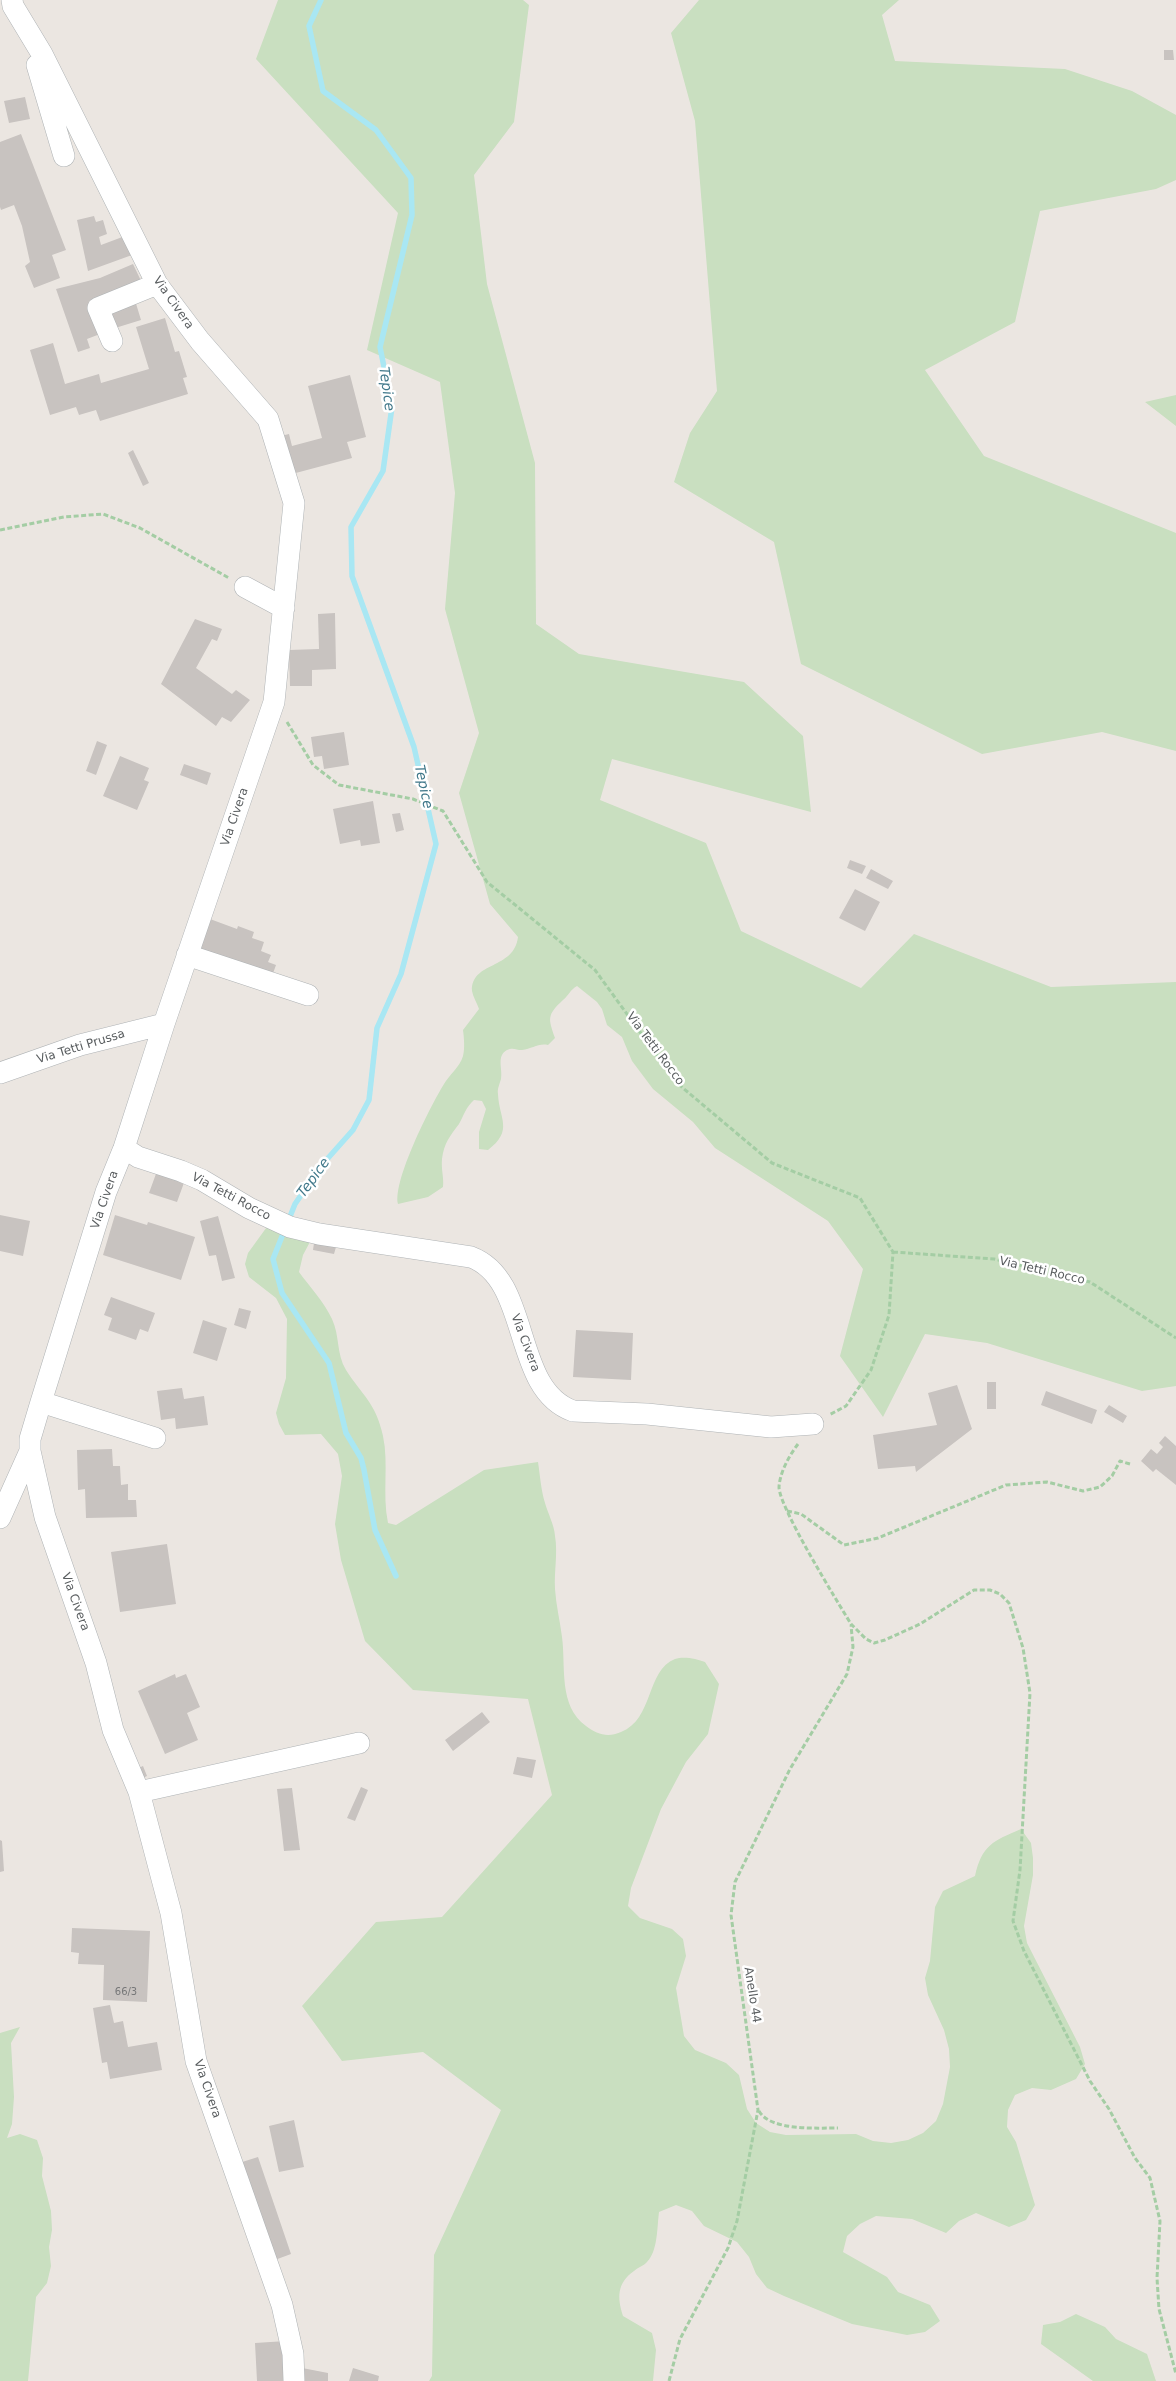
<!DOCTYPE html>
<style>
body{margin:0}
canvas{display:block;background:#ebe6e1}
</style>
<canvas width="1176" height="2381"></canvas>
<script>
const ctx = document.querySelector('canvas').getContext('2d');
ctx.lineJoin = 'round';
function fill(path, color) {
  ctx.fillStyle = color;
  ctx.fill(path, 'evenodd');
}
function trace(path, color, width, dash) {
  ctx.strokeStyle = color;
  ctx.lineWidth = width;
  ctx.lineCap = dash ? 'butt' : 'round';
  ctx.setLineDash(dash || []);
  ctx.stroke(path);
}
function write(font, color, halo, rows, align = 'center') {
  ctx.font = font + ' "DejaVu Sans",sans-serif';
  ctx.lineWidth = 5;
  ctx.setLineDash([]);
  ctx.textBaseline = 'middle';
  ctx.strokeStyle = halo;
  ctx.fillStyle = color;
  for (const [text, x, y, turn = 0] of rows) {
    ctx.save();
    ctx.translate(x, y);
    ctx.rotate((+turn || 0) * Math.PI / 180);
    ctx.textAlign = isNaN(turn) ? turn : align;
    if (halo) ctx.strokeText(text, 0, 0);
    ctx.fillText(text, 0, 0);
    ctx.restore();
  }
}
fill(new Path2D(`
 M278 0H523L529 5 514 122 474 175 487 284 535 463 536 624 579 654 744 682 803 736 811 812 612 759 600 800 706 843 741 931 861 988 914 934 1051 987 1176 982V1386L1142 1391 987 1343 925 1334 883 1417 840 1356 863 1269 828 1221 715 1148 693 1122 653 1089 632 1061 622 1037 607 1025 602 1009 597 1002 577 986C570 990 569 995 563 1000 547 1015 548 1018 555 1038L548 1045C538 1043 532 1049 522 1050 516 1050 513 1047 507 1050 496 1056 503 1069 501 1079 500 1083 497 1089 498 1094 499 1119 514 1130 488 1150L479 1149V1132L486 1109 482 1101 474 1100C466 1107 464 1115 459 1124 450 1136 444 1143 442 1159 441 1169 444 1178 443 1187L428 1197 398 1204C393 1180 430 1107 444 1084 449 1075 460 1067 463 1056 465 1048 464 1038 463 1030L479 1009C477 1003 473 997 472 991 471 961 514 970 518 937L490 904 459 793 479 733 445 609 455 493 440 382 367 350 398 213 256 59Z
 M699 0H899L882 15 895 61 1065 69 1132 91 1176 115V180L1156 189 1040 211 1015 322 925 370 984 456 1176 533V751L1102 732 982 754 801 664 774 542 674 482 690 433 717 391 695 121 671 33Z
 M1176 395V426L1145 402Z
 M269 1224 311 1240 303 1255 299 1272C310 1287 324 1302 332 1319 340 1336 336 1353 346 1370 362 1395 376 1403 383 1436 389 1464 382 1494 388 1523L396 1525 484 1470 538 1462C540 1475 541 1490 545 1503 548 1514 554 1524 555 1536 558 1553 554 1571 555 1589 556 1605 560 1621 562 1637 566 1666 558 1706 586 1726 597 1734 607 1738 621 1732 654 1719 646 1670 675 1659 684 1656 697 1659 705 1662L719 1684 708 1734 686 1762 661 1809 631 1888 628 1906 640 1918 672 1929 683 1939 686 1956 676 1988 684 2036 695 2050 726 2063 739 2075 747 2109 756 2123 770 2132 786 2135 856 2134 873 2141 891 2143 908 2140 923 2133 936 2121 943 2104 950 2067 949 2049 944 2030 928 1995 925 1978 930 1961 935 1907 943 1891 975 1876C982 1845 993 1841 1021 1829L1031 1843 1033 1858V1875L1024 1926 1027 1943 1080 2047 1085 2064 1076 2079 1051 2090 1032 2088 1015 2095 1008 2110 1007 2127 1016 2142 1035 2205 1026 2220 1009 2227 976 2213 959 2221 946 2233 912 2219 876 2216 860 2224 847 2236 843 2252 887 2277 898 2292 930 2305 940 2321 925 2332 907 2335 852 2324 784 2296 767 2288 756 2274 749 2257 737 2242 704 2226 692 2211 676 2205 659 2212C657 2227 658 2251 647 2262 644 2266 638 2267 634 2271 617 2283 617 2297 623 2316L652 2333 656 2350 653 2381H429L432 2376 434 2255 501 2110 423 2052 342 2061 302 2006 376 1922 442 1917 552 1795 528 1699 413 1690 365 1641 341 1560 335 1524 342 1476 338 1454 321 1434 285 1435 279 1424 276 1413 286 1378 287 1319 276 1298 249 1277 245 1264 248 1253Z
 M20 2027 11 2043 14 2097 12 2124 7 2138 20 2134 37 2140 43 2158 42 2176 51 2211 52 2230 49 2247 51 2266 47 2283 36 2297 28 2381H0V2033Z
 M1076 2314 1105 2327 1116 2339 1147 2354 1156 2381H1093L1041 2344 1043 2325 1060 2322Z`), '#c9dfc0');
trace(new Path2D(`
 M321 0 309 26 323 91 376 130 411 178 412 215 380 347 392 407 383 471 351 527 352 576 414 747 436 844 401 974 377 1028 369 1100 353 1130 321 1166 295 1204 273 1259 282 1293 329 1363 346 1433 361 1458 364 1470 375 1530 396 1576`), '#a9e7f3', 5.5);
fill(new Path2D(`
 M1164 50H1173L1174 60H1164Z
 M25 97 30 119 9 123 4 101Z
 M21 134 66 250 52 255 60 278 34 288 25 266 30 262 22 226 14 205 1 210 0 207V142Z
 M94 216 96 222 103 220 107 234 99 237 101 245 125 236 132 255 88 271 77 220Z
 M133 264 143 285 91 307 100 334 87 339 90 348 78 352 56 289 100 278Z
 M134 297 141 320 112 329 109 309Z
 M165 318 175 352 179 351 187 377 183 378 188 394 100 421 96 410 79 415 76 407 50 415 30 350 53 343 65 384 99 374 101 383 149 369 136 327Z
 M350 375 366 437 347 442 352 458 292 474 281 436 289 434 292 446 322 438 308 386Z
 M133 450 149 483 143 486 128 453Z
 M335 613 336 669 312 670V686H290L289 650 319 649 318 614Z
 M195 619 222 629 217 641 212 639 196 668 232 694 236 690 250 700 231 722 222 717 216 726 161 684Z
 M344 732 349 765 324 769 322 756 314 757 311 737Z
 M97 741 107 745 96 775 86 771Z
 M120 756 149 768 144 780 149 782 137 810 103 796Z
 M184 764 211 773 207 785 180 775Z
 M373 801 380 843 361 846 360 840 340 844 333 809Z
 M400 813 404 830 396 832 392 814Z
 M850 860 866 866 862 874 847 868Z
 M871 869 893 881 888 889 866 878Z
 M855 889 880 902 865 931 839 918Z
 M210 919 237 929 238 926 254 932 252 938 264 942 261 951 271 955 268 962 276 965 271 979 198 951Z
 M157 1171 185 1180 177 1202 149 1193Z
 M0 1215 30 1221 23 1256 0 1251Z
 M115 1215 147 1225 148 1222 195 1237 181 1280 103 1255Z
 M218 1216 235 1278 222 1281 216 1255 209 1256 200 1221Z
 M314 1243 336 1247 334 1254 313 1250Z
 M111 1297 155 1313 148 1332 140 1329 136 1340 108 1330 112 1318 104 1315Z
 M239 1308 251 1311 246 1329 234 1325Z
 M203 1320 227 1328 217 1361 193 1353Z
 M576 1330 633 1333 631 1380 573 1377Z
 M987 1382H996V1409H987Z
 M957 1385 972 1429 916 1472 915 1466 878 1469 873 1435 937 1425 928 1393Z
 M182 1388 184 1399 204 1396 208 1425 176 1429 175 1418 161 1420 157 1391Z
 M1046 1391 1097 1410 1092 1424 1041 1405Z
 M1109 1405 1127 1416 1123 1423 1104 1412Z
 M1165 1436 1176 1446V1485L1156 1469 1153 1472 1141 1461 1151 1449 1157 1454 1163 1447 1159 1443Z
 M112 1449 113 1466H120L121 1485 128 1484V1500H136L137 1517 86 1518 85 1489 78 1490 77 1450Z
 M167 1544 176 1604 120 1612 111 1552Z
 M175 1674 176 1678 186 1674 200 1707 187 1713 198 1740 165 1754 138 1691Z
 M482 1712 490 1722 453 1751 445 1740Z
 M517 1757 536 1760 532 1778 513 1774Z
 M143 1766 147 1776 136 1781 132 1771Z
 M361 1787 368 1790 355 1821 347 1818Z
 M292 1788 300 1850 284 1851 277 1789Z
 M0 1840 2 1841 4 1871 0 1872Z
 M72 1928 150 1931 147 2002 103 2000 104 1965 78 1964 79 1953 71 1952Z
 M110 2005 114 2023 123 2021 128 2047 157 2042 162 2070 110 2079 107 2062 102 2063 93 2008Z
 M294 2120 304 2167 279 2172 269 2126Z
 M258 2157 291 2254 272 2261 239 2163Z
 M286 2341 289 2381H257L255 2343Z
 M297 2367 328 2373V2381H297Z
 M353 2368 379 2376 378 2381H349Z`), '#c8c3c0');
const minor = new Path2D(`
 M12 0 13 6 42 54 157 284 200 341 268 419 294 503 274 702 164 1024 124 1148 106 1192 41 1402 30 1439V1451L45 1517 96 1663 113 1730 139 1792 171 1913 196 2061 282 2305 293 2354 294 2381
 M37 65 64 156
 M112 341 98 308 157 284
 M245 587 284 608
 M187 955 308 995
 M0 1073 80 1045 164 1024
 M124 1148 138 1157 181 1171 202 1180 249 1208 290 1227 319 1234 471 1257C532 1280 511 1389 573 1411L647 1414 771 1427 813 1424
 M41 1402 155 1438
 M0 1518 30 1451
 M139 1792 359 1743`);
trace(minor, '#afb3b5', 22);
trace(new Path2D(`
 M0 530 64 517 103 514 140 528 229 578
 M287 722 313 765 339 785 413 799 443 811 487 882 595 970 677 1083 772 1163 860 1198 893 1252 889 1315 871 1370 846 1406 829 1415
 M893 1252 994 1259 1090 1282 1176 1338
 M798 1444C789 1456 780 1472 779 1487 779 1507 837 1601 851 1624L866 1639 874 1643 885 1640 920 1624 974 1590H990L1000 1594 1009 1603 1023 1648 1030 1693 1020 1870 1013 1921 1024 1951 1090 2081 1109 2109 1135 2158 1150 2178 1160 2221 1157 2278 1159 2309 1176 2374
 M787 1511 801 1514 844 1545 878 1538 1006 1485 1047 1482 1083 1491 1100 1487 1112 1476 1120 1461 1130 1464
 M759 2111C770 2131 816 2128 838 2128
 M669 2381 680 2339 728 2248 737 2221 758 2110 731 1915 735 1882 790 1769 847 1674 853 1647 851 1625`), '#a4cda4', 3, [5, 2.5]);
trace(minor, '#fff', 21);
write('10px', '#767778', null, [
 ["66/3",126,1992]
]);
write('12px', '#5a5e60', '#fff', [
 ["Via Civera",173,303,55],
 ["Via Civera",235,817,-71],
 ["Via Tetti Prussa",81,1047,-17],
 ["Via Tetti Rocco",655,1049,53],
 ["Via Tetti Rocco",231,1197,28],
 ["Via Civera",105,1200,-71],
 ["Via Tetti Rocco",1042,1271,13],
 ["Via Civera",525,1343,69],
 ["Via Civera",75,1602,70],
 ["Anello 44",752,1995,81],
 ["Via Civera",207,2089,71]
]);
write('italic 14px', '#40788a', '#fff', [
 ["Tepice",386,389,82],
 ["Tepice",423,787,78],
 ["Tepice",314,1178,-54]
]);
</script>
